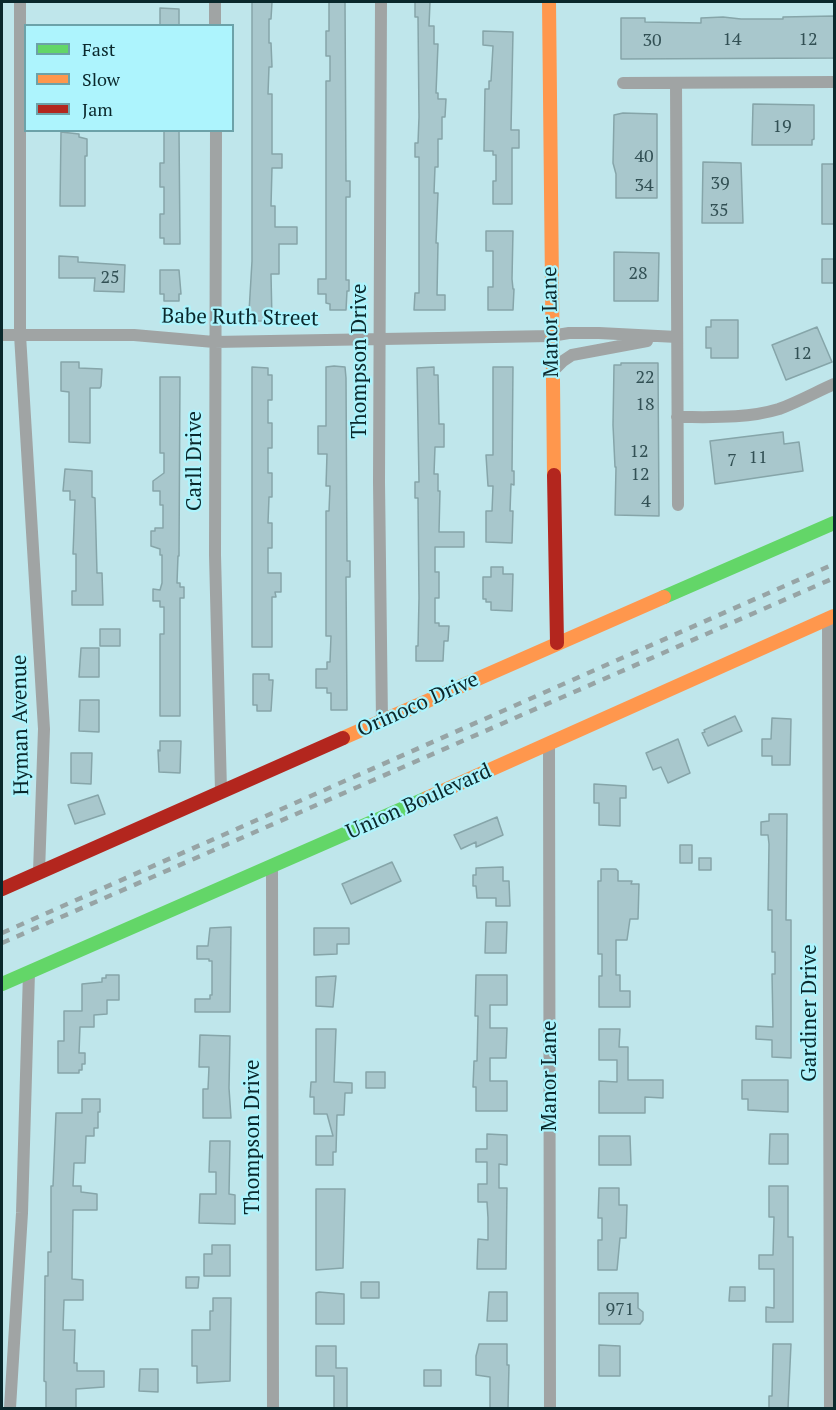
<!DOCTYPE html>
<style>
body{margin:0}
#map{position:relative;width:836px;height:1410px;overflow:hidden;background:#bfe6eb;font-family:"PT Serif",serif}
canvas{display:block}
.frame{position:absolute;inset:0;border:3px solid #0a282c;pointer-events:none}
.legend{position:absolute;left:24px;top:24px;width:210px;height:108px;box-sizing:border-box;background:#adf4fd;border:2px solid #6ca2a9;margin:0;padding:8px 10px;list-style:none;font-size:18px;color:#0a282c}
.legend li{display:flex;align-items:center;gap:12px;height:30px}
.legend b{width:30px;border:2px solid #6ca2a9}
</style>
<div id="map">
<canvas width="836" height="1410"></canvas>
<div class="frame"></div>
<ul class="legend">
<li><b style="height:8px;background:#63d668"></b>Fast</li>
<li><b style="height:8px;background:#ff974d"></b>Slow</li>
<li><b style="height:8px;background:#b3261e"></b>Jam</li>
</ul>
</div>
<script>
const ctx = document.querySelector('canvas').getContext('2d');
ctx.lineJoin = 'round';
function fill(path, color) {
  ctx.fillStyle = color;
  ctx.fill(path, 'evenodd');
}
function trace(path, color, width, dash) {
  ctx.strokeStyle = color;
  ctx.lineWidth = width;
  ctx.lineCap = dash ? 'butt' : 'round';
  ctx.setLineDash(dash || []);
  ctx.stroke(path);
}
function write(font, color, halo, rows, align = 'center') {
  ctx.font = font + ' "PT Serif",serif';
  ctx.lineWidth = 4.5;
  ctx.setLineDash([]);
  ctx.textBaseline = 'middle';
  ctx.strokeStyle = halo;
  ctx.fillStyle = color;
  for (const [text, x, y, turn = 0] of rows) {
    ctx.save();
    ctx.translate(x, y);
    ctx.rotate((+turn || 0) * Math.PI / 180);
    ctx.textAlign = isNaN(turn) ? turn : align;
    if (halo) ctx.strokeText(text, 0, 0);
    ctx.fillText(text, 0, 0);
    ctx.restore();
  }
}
const building = new Path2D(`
 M252 2H272L271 19H269V43H271L272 67H269L268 94H272V154H282V168H272L271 206H275V227H297V244H279V274H271L272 321H253V312H249L252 261Z
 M329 2H345L346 181H350V197H346V280H349V291H347L346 310H330V304L326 303V294H318V279H326V81H330V56H326V31H329Z
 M415 2H430L429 26H434V44H438L436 93H438V99H446L445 117H442V139H438V167H435L434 193H438L436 243H438L437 295H445V310H414L415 293H419V157H415V143H418L419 117 418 17H415Z
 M160 8 179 9V26H160Z
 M834 16V58L621 59V18H645V22L701 23V18L723 17 741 19H783V17Z
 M483 31 513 32 511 130H519V148H512V204H493V181H496V155H493V151H484L485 89H489V81H491L493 46 483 45Z
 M753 104 814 105V139L812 140V145H752Z
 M623 113 657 114V198H616V174L613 163 614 115Z
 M164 130H179L180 244H164V238H160V214H164V187H160V163H164Z
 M61 132 79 134V137L87 139V156H85V206H60Z
 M703 162 741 163 743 223H702Z
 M822 164H834V224H822Z
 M486 231H513L512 279 513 289H514L513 310H488V287H493V251H486Z
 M614 252 659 253 658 301H614Z
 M59 256 78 257V262L125 265 124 292 94 291 95 278H59Z
 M822 259H834V283H822Z
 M160 270H179L181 294H179V301H164V294H160Z
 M711 320H738V358H711V348H706V327H711Z
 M817 327 832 362 786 380 772 345Z
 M61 362H79V368L102 369 101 386 100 388H90V443L69 442V392L61 391Z
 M621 363H658L659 516 615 515 616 467H615L613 425 614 365H621Z
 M334 366 345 367 346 378 347 561H350V577H346L347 710H331V693H327V688H316V669H327V662H330L331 636H326V511H329L330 486H326L327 454H318V426H326V367Z
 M252 367 268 368V375H272V400H268V423H272V448H268V473H272V497H269L268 523H272V548H268V573H281V592H275L276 597H272V647H252Z
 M434 367V375H438L439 424H444V447H435L434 474H438V491H440L439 532H464V547H435V572H439V598H435V623H439V626H449L448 641H444L443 661H416V646H418L419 598 418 498H415V482H419L417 368Z
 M493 367H513L512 471H514V485L511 484 510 511H513L512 543 486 542V511H492L493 486H488L486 455H493Z
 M160 377H180L179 556H178L177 583H180V587H184V598H180V716H160V634H164V607H160V601H153V589L160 590 162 583V555H160V549L151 546V531H155V528H163V505H160V491H153V481L164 473V453H160Z
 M783 432 784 444 799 442 803 471 715 484 710 441Z
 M65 469 92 471V497L95 498 97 573H102L103 605H72V591H76V554H73L75 500H70V491H63Z
 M491 567H503V574H513L512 611 491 610V602H486V599H483V577H491Z
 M100 629H120V646H100Z
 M81 648H99V677H79Z
 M253 674H269V680H273L271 711H257V705H253Z
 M80 700H99V732L79 731Z
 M735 716 742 731 708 746 702 733 705 732 704 730Z
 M772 718 791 719 790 765H772V756H762V739H771Z
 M678 739 690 773 668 783 661 767 653 770 646 753Z
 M160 741H181L180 773 159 772 158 750 160 751Z
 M71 753H92L91 784 71 783Z
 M594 784 626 786V798H620V826L599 825V803H594Z
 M98 795 105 814 75 824 68 805Z
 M769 814H787L786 920H791V1058L772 1057V1040L756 1039V1026L773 1027 772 974H775V952H772V910H768L769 844 768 835H761V822L769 821Z
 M497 817 503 835 476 847V842L461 849 454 835Z
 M680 845H692V863H680Z
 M699 858H711V870H699Z
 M392 862 401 881 351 904 342 884Z
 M503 867V881H509L510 906H496V898H477L476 886H473V875H476V868Z
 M601 869H616L618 871V881H632L631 884H639L638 919H630L627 940H616V975H620V991H630V1007H599V976H602V954H598V881H601Z
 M486 922H507L506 953H485Z
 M231 927 230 1012H195V999H210V995H212V961H209V959H197V946H208L210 928Z
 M314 928H349V944H337V954L314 955Z
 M106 975H119V1000H107V1014L94 1015V1027H80L79 1053H85V1064H82V1070H79V1073H58V1041H64V1011H82V984L102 982V978H106Z
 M476 975H507V1005H490V1028H507L506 1058H490V1081H507V1111H476V1087H473L474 1061H477L478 1016H475Z
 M336 976 333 1007 316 1006V977Z
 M316 1029H336L334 1082 352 1083V1093H345L344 1115H337L336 1152H333V1165H316V1136H333L327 1114H314V1097H310L311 1082H316Z
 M599 1029H620L619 1047H628V1080H663V1098L645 1097V1113H599V1081L617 1082V1060H599Z
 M200 1035 230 1036 229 1088 231 1118H203V1089H208L209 1067H199Z
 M366 1072H385V1088H366Z
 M742 1080H788V1112L748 1110V1099H742Z
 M82 1099H100V1112H98V1128H94V1136H86L85 1163H74L73 1186H81V1192L97 1194V1210H73L72 1279 83 1280V1300H64L63 1330H75L74 1363H77V1371H104V1387L76 1389V1408H46V1382L44 1381 45 1276H48V1252H51V1186H53L56 1113H82Z
 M487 1134 507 1135V1165L499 1164V1188H507L506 1269H477L478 1239 488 1240V1218L487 1202H478V1184H487V1162H476V1149H487Z
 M770 1134H788V1164H769Z
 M599 1136H630L631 1165H599Z
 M210 1141H230L229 1194 235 1195V1224L199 1223 200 1194H216V1172H209Z
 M769 1186H788V1237H793V1322H766V1307L774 1308V1269H759V1255H773L774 1217H769Z
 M599 1188H619V1205H627L626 1238H620L617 1270H598V1240H602V1218H598Z
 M316 1189H345L343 1268 316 1270Z
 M212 1245H230V1276H204V1254H212Z
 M186 1277H199L198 1288H186Z
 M361 1282H379V1298H361Z
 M730 1287H745V1301H729Z
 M319 1292 344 1294V1324H316V1293Z
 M489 1292H507V1321H487Z
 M599 1293H638V1308L643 1312V1320L640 1324H599Z
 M213 1298H231L230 1381 197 1383V1366H192V1330H210V1311H213Z
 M479 1344H507V1365H509L508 1408H490V1377L476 1375V1356Z
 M773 1344H791L788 1408H769V1396H772Z
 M599 1345 620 1346V1376H599Z
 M316 1346H336V1368H347V1408H334V1376H316Z
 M140 1369H158V1392L139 1391Z
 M424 1370H441V1386H424Z`);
fill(building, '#a8c7cc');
trace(building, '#86a5a9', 1.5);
trace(new Path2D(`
 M20 2V335L44 729 39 872
 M215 2V26
 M381 2 379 482 382 721
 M623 83 834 82
 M676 83 678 505
 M216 130 215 555 221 791
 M2 335H134L214 342 551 336 569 333H599L677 337
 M552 372 563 361 572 355 647 341
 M677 417C711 417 746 419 779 409 798 402 816 392 834 384
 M828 618 830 1408
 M549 744 550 1408
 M272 866 273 1408
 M10 1408 22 1213 29 972`), '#a0a4a4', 12);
trace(new Path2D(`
 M664 597 834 523
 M2 984 427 798`), '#63d668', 14);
trace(new Path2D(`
 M549 2 554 475
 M343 738 664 597
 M427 798 834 616`), '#ff974d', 14);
trace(new Path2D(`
 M554 475 557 643
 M2 889 343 738`), '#b3261e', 14);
trace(new Path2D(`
 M2 933 834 564
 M2 943 834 578`), '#97a4a5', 4.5, [8, 8]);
write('18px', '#325054', null, [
 ["14",732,40],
 ["12",808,40],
 ["30",652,41],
 ["19",782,127],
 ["40",644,157],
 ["39",720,184],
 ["34",644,186],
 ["35",719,211],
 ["28",638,274],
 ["25",110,278],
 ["12",802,354],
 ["22",645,378],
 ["18",645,405],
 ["12",639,452],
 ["11",758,458],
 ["7",732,461],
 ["12",640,475],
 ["4",646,502],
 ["971",620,1310]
]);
write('21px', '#0a282c', '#adf4fd', [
 ["Babe Ruth Street",240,318,1],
 ["Manor Lane",551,322,-91],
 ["Thompson Drive",360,361,-90],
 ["Carll Drive",195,461,-90],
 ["Orinoco Drive",418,705,-24],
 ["Hyman Avenue",21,725,-91],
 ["Union Boulevard",419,802,-24],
 ["Gardiner Drive",810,1013,-90],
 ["Manor Lane",550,1076,-90],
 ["Thompson Drive",253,1137,-90]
]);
</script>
